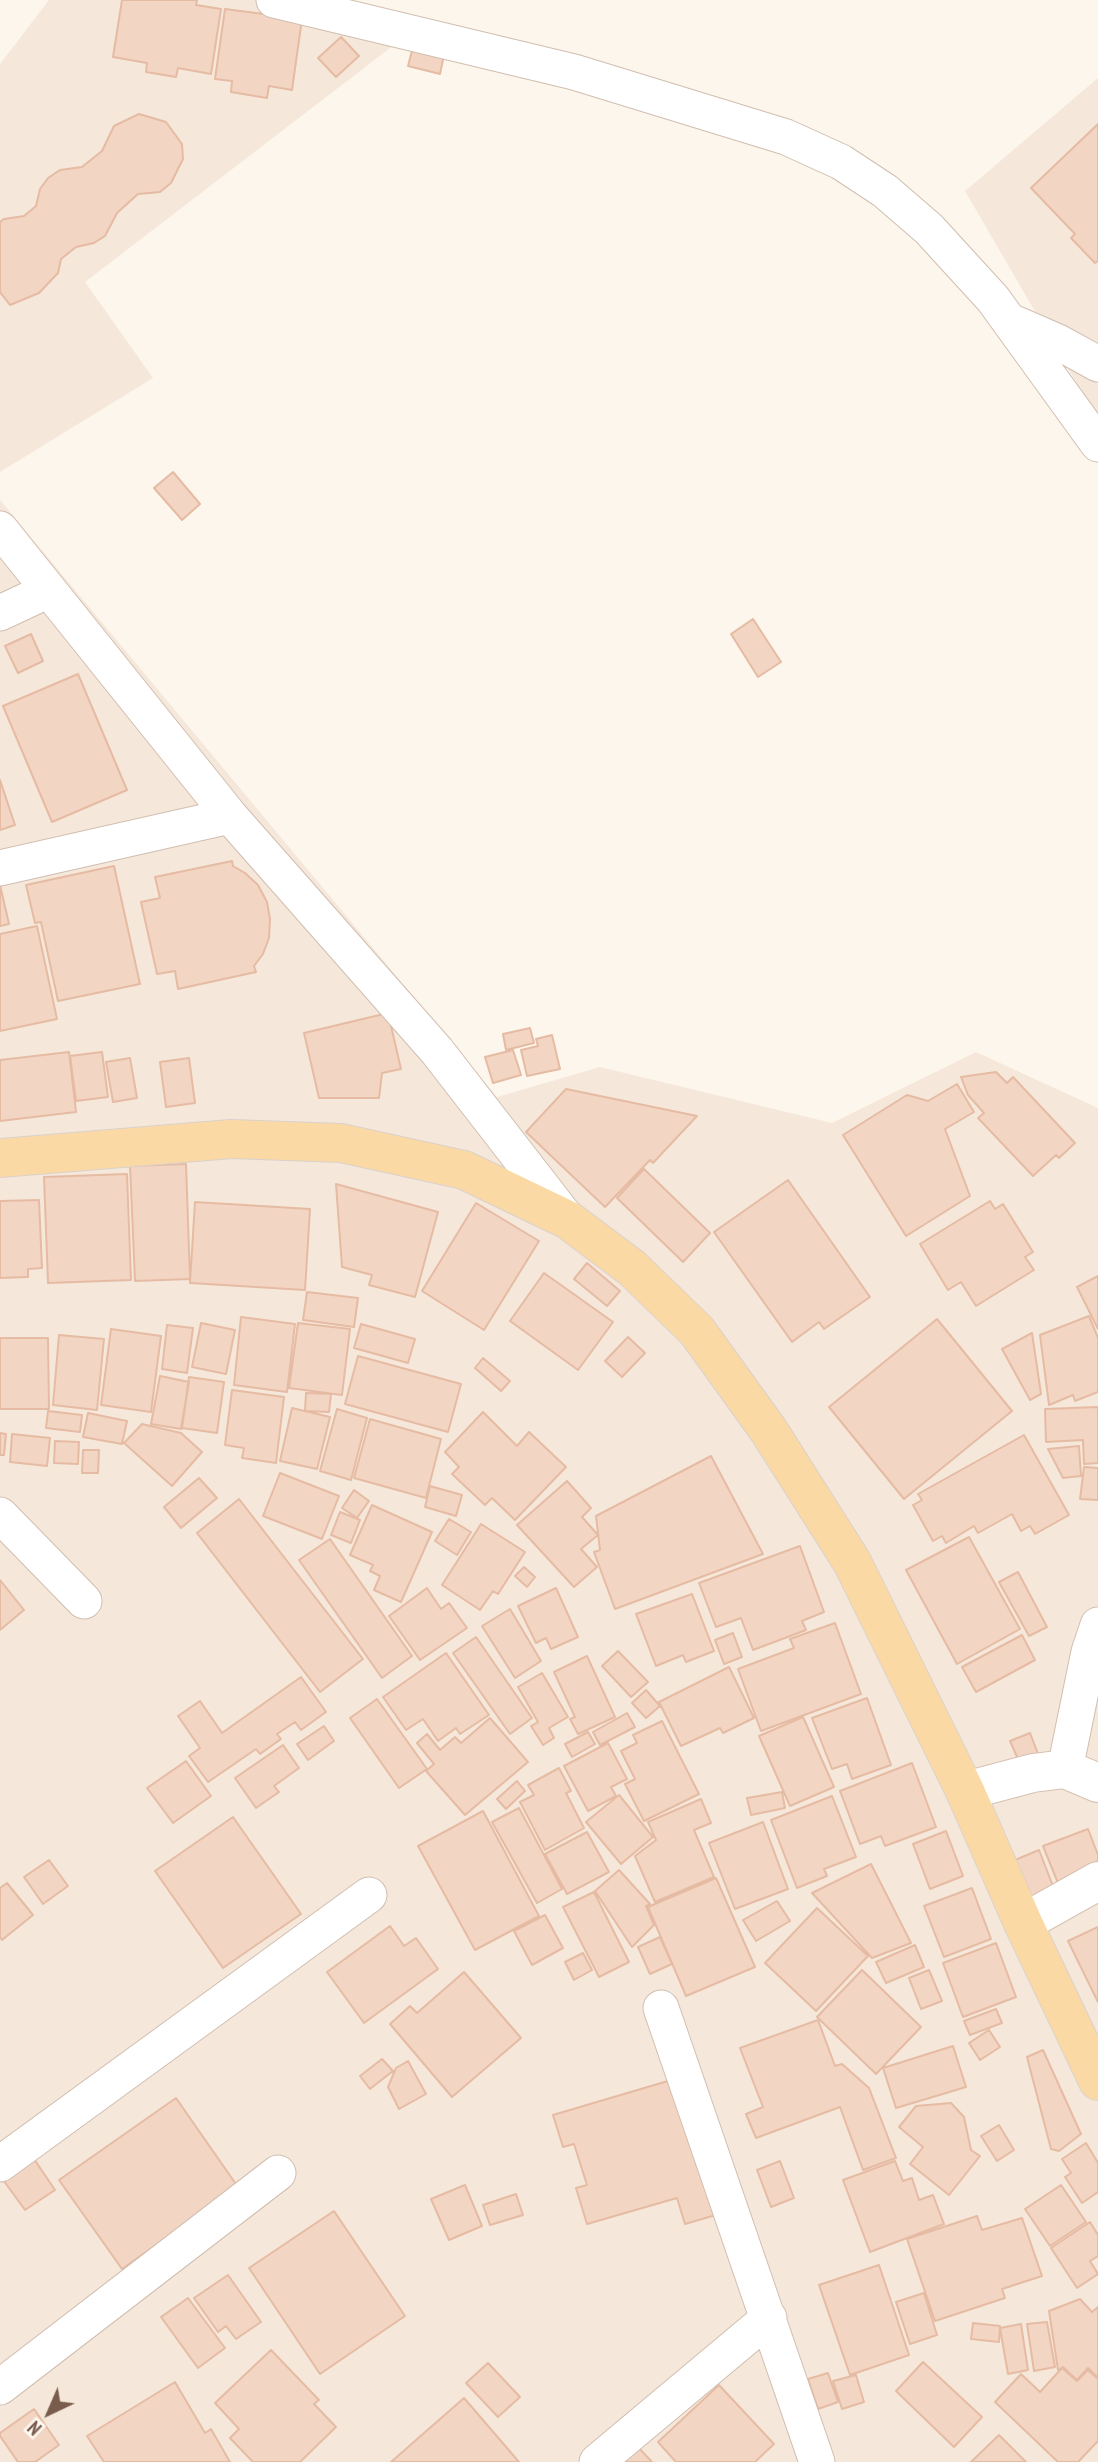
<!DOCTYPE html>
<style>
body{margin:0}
#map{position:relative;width:1098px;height:2462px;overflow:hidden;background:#fdf6ec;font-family:"PT Sans Narrow",sans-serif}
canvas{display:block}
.north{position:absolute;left:14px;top:2378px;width:70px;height:70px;-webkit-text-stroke:5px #fffaf3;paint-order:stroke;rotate:224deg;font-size:19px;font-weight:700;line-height:28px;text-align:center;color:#7a5c4d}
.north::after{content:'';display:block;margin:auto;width:24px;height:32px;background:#7a5c4d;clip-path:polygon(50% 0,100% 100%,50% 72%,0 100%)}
</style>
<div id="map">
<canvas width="1098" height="2462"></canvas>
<div class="north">N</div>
</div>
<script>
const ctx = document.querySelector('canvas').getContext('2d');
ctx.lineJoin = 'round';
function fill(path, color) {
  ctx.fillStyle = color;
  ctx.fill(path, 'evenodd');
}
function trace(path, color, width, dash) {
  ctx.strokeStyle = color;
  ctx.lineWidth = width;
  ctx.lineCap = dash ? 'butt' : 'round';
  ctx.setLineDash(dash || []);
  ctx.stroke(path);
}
fill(new Path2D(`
 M49 0H272L411 32 85 282 153 378 0 472V64Z
 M1098 78V420L965 191Z
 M0 500 497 1097 600 1067 832 1123 976 1052 1098 1108V2462H0Z`), '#f5e8da');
const building = new Path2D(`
 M122 0H197L196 5 221 9 211 74 178 68 176 77 146 72 147 63 113 57Z
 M225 9 302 19 292 90 269 86 267 98 231 92 232 81 215 79Z
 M341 37 359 56 336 77 318 58Z
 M413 47 444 55 440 74 408 66Z
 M139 114 166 122 182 144 183 159 171 183 160 192 138 194 117 213 105 236 94 243 76 247 61 259 58 273 39 293 10 305 0 292V222L4 219 24 216 36 206 40 189 48 178 60 170 82 167 102 151 114 126Z
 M1098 124V261L1095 263 1071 238 1075 234 1031 188Z
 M173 472 200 504 182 520 154 488Z
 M753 619 781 662 758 677 731 634Z
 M31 634 43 661 18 673 5 646Z
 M78 674 127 790 52 822 3 706Z
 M0 780 15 825 0 830Z
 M232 861 233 866 245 873 258 885 267 902 270 919 269 938 263 954 254 966 256 972 178 989 175 971 157 974 141 902 160 898 155 877Z
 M114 866 140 984 58 1001 41 922 35 923 26 885Z
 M0 885 9 924 0 926Z
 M37 926 57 1019 0 1031V934Z
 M388 1013 401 1069 382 1073 379 1098H319L304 1033Z
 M530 1028 534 1043 506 1050 503 1034Z
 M552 1035 560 1069 527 1076 521 1050 538 1046 536 1039Z
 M513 1050 521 1075 493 1083 485 1057Z
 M69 1052 76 1112 0 1121V1060Z
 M102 1052 108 1097 76 1101 70 1056Z
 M130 1058 137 1098 113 1102 106 1062Z
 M189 1058 195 1103 166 1107 160 1062Z
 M996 1072 1007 1083 1013 1077 1075 1143 1059 1158 1056 1155 1033 1176 978 1118 984 1113 968 1095 961 1077Z
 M957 1084 974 1112 945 1129 970 1196 906 1236 843 1135 907 1095 928 1101Z
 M566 1089 697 1116 653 1163 650 1160 605 1207 526 1132Z
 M186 1164 190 1279 135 1281 130 1166Z
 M644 1169 710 1233 683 1262 617 1198Z
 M127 1174 131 1280 48 1283 44 1177Z
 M788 1180 870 1297 824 1329 819 1322 792 1342 714 1232Z
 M336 1184 438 1212 415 1297 369 1285 372 1275 342 1267Z
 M39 1200 42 1268 28 1269V1277L0 1278V1201Z
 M990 1201 995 1209 1003 1204 1033 1252 1025 1257 1034 1270 976 1306 961 1282 948 1290 920 1244Z
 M195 1202 310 1209 305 1290 190 1283Z
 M476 1203 539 1241 484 1330 422 1291Z
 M587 1263 620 1291 607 1306 574 1279Z
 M544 1273 613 1322 578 1370 510 1321Z
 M1098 1276V1329L1077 1287Z
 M307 1292 358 1298 354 1327 303 1320Z
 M1089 1316 1098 1338V1392L1075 1401 1073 1395 1049 1405 1040 1335Z
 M241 1317 295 1324 287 1392 234 1385Z
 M937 1319 1012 1411 904 1499 829 1407Z
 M201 1323 235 1330 226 1374 192 1367Z
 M298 1323 350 1329 342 1395 289 1388Z
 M361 1324 415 1339 408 1363 354 1348Z
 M167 1325 193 1328 187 1373 162 1369Z
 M111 1329 161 1336 151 1412 101 1405Z
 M1032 1333 1041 1394 1030 1400 1002 1349Z
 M59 1335 104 1339 97 1410 53 1405Z
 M628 1337 645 1353 622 1377 605 1361Z
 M0 1338H48L49 1409H0Z
 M358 1356 461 1384 448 1432 345 1404Z
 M483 1358 510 1381 501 1391 475 1368Z
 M160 1376 189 1382 181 1429 151 1424Z
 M189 1377 224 1382 217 1433 182 1428Z
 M232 1390 284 1397 276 1463 242 1458 244 1448 225 1445Z
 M306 1393 331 1394 329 1412 305 1411Z
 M1098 1407V1463L1084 1464 1083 1440 1046 1442 1045 1409Z
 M292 1408 330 1417 317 1469 280 1461Z
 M337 1409 367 1418 351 1480 320 1471Z
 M48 1411 82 1415 80 1432 46 1428Z
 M483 1412 517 1446 529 1432 566 1467 515 1520 492 1498 485 1505 452 1474 459 1467 445 1452Z
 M88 1413 127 1421 122 1444 83 1437Z
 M370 1419 441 1439 426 1498 354 1478Z
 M142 1424 181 1433 202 1452 172 1486 124 1443Z
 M0 1433 6 1434 4 1455H0Z
 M12 1434 50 1438 47 1466 10 1462Z
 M1024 1435 1069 1515 1035 1534 1030 1526 1021 1531 1012 1514 978 1533 974 1526 946 1543 942 1536 933 1541 913 1505 922 1500 918 1494Z
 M55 1441 79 1442 78 1464 54 1463Z
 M1079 1446 1081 1476 1063 1478 1048 1449Z
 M83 1450H99L98 1473H82Z
 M711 1456 763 1554 615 1609 594 1552 600 1550 596 1516Z
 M1084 1467 1098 1468V1500L1080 1499Z
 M280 1473 339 1496 322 1539 263 1516Z
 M199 1478 217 1498 181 1528 164 1507Z
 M567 1481 591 1508 582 1517 598 1535 581 1549 597 1567 574 1587 517 1525Z
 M430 1486 462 1495 456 1516 425 1507Z
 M354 1490 369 1501 357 1518 342 1508Z
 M239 1499 363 1659 320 1692 197 1533Z
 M372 1505 432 1532 401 1602 374 1590 380 1576 370 1571 373 1565 350 1555Z
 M340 1512 360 1520 351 1543 331 1535Z
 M449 1519 471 1532 457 1555 435 1541Z
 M481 1524 525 1552 498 1594 493 1591 480 1610 442 1585Z
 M969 1537 1020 1629 957 1664 906 1570Z
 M330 1539 412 1656 382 1678 299 1560Z
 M800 1546 824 1612 802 1621 806 1630 753 1650 741 1618 716 1627 699 1583Z
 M524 1567 535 1577 527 1587 515 1576Z
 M1018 1572 1047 1627 1029 1636 999 1582Z
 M0 1580 24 1610 0 1630Z
 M427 1588 441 1609 449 1603 467 1628 420 1660 389 1616Z
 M556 1588 578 1637 551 1649 546 1638 536 1643 518 1606Z
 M692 1594 714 1651 686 1662 683 1655 656 1666 636 1614Z
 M510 1609 541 1661 515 1678 482 1626Z
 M835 1623 861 1694 761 1731 738 1669 794 1648 790 1639Z
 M733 1633 742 1657 724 1664 715 1640Z
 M1022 1635 1035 1660 976 1692 962 1667Z
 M476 1637 532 1718 510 1734 453 1653Z
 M618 1651 648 1682 631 1697 602 1666Z
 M446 1653 489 1715 460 1734 456 1728 438 1741 423 1719 406 1730 383 1697Z
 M587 1656 615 1717 578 1734 570 1719 575 1717 554 1672Z
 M729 1667 754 1718 723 1733 720 1728 681 1746 659 1702Z
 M542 1673 568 1717 549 1728 554 1738 543 1745 531 1726 538 1722 518 1687Z
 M301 1677 326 1712 301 1730 295 1722 277 1734 281 1739 260 1754 256 1749 208 1782 189 1756 200 1748 178 1716 200 1701 222 1733Z
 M646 1690 660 1706 646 1718 632 1703Z
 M867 1698 891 1765 852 1779 847 1764 832 1769 812 1718Z
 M377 1699 427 1769 399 1788 350 1718Z
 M627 1713 635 1727 600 1745 593 1732Z
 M803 1717 834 1787 790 1806 759 1736Z
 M490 1718 528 1762 465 1815 426 1771 434 1764 417 1743 427 1734 440 1750 455 1737 461 1743Z
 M662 1721 699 1794 644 1821 625 1784 635 1779 621 1751 637 1743 633 1735Z
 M324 1726 334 1741 308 1760 297 1744Z
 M588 1732 595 1744 572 1757 565 1744Z
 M1030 1733 1040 1759 1021 1766 1010 1741Z
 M608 1743 627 1779 611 1787 616 1796 588 1811 564 1766Z
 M283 1745 299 1768 274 1786 279 1792 256 1808 235 1778Z
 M186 1761 211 1796 173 1823 147 1788Z
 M912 1763 936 1827 885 1846 881 1836 860 1844 840 1791Z
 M559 1768 571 1791 566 1793 584 1828 545 1850 520 1802 534 1795 528 1785Z
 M517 1781 525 1791 506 1809 497 1799Z
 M782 1792 785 1808 751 1815 747 1798Z
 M619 1795 653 1837 621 1864 586 1822Z
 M832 1796 856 1857 824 1869 827 1876 797 1888 771 1820Z
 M701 1799 711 1823 694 1830 714 1877 655 1902 635 1856 656 1840 648 1822Z
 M519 1808 562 1889 537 1903 492 1822Z
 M483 1811 539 1916 475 1950 418 1846Z
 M233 1817 301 1914 223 1968 155 1871Z
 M763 1822 788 1889 735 1909 709 1843Z
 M1088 1829 1098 1855V1873L1060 1888 1043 1846Z
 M946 1831 963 1876 930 1889 913 1844Z
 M587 1832 609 1872 567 1894 545 1854Z
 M1039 1850 1056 1894 1032 1903 1015 1860Z
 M49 1860 68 1886 43 1904 24 1877Z
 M871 1864 911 1943 872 1958 812 1893Z
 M619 1870 650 1904 646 1906 654 1925 632 1947 595 1891Z
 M716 1878 755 1967 686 1996 648 1907Z
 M7 1883 33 1915 2 1940 0 1937V1888Z
 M972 1888 991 1939 944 1957 924 1906Z
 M594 1892 629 1962 599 1977 563 1907Z
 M777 1901 790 1921 756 1941 743 1920Z
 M817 1908 868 1956 816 2011 765 1963Z
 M545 1915 563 1948 532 1965 514 1931Z
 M390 1926 404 1946 416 1938 438 1969 364 2023 327 1972Z
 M1098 1927V2002L1068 1941Z
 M660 1937 672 1964 650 1974 638 1947Z
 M996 1943 1016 1997 963 2017 943 1963Z
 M915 1945 924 1967 886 1983 876 1962Z
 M583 1953 592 1970 574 1980 565 1962Z
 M862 1970 921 2027 876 2074 817 2017Z
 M929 1970 942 2001 921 2009 909 1978Z
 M464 1972 521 2038 452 2097 390 2024 410 2006 417 2013Z
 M996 2009 1002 2023 970 2035 964 2021Z
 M818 2020 835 2066 842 2064 869 2088 896 2158 863 2170 840 2107 756 2138 746 2114 763 2107 740 2048Z
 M989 2030 1000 2047 980 2060 969 2043Z
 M953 2046 966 2087 896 2108 883 2068Z
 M1043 2050 1081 2134 1059 2151 1051 2149 1027 2057Z
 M382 2059 393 2071 370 2089 360 2076Z
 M408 2061 426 2094 399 2109 388 2087 396 2068Z
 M678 2078 719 2214 685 2224 677 2198 587 2224 576 2188 587 2185 574 2144 563 2147 553 2115Z
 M176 2098 238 2187 122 2269 59 2180Z
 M951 2103 964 2117 971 2150 980 2156 949 2195 910 2164 923 2147 899 2127 916 2106Z
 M999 2125 1014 2150 997 2161 981 2136Z
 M1086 2143 1098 2163V2192L1082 2203 1065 2177 1071 2173 1062 2159Z
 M32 2156 55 2190 25 2210 1 2177Z
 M780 2161 794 2198 771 2207 757 2170Z
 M895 2161 903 2181 912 2178 919 2200 933 2195 944 2224 870 2252 843 2180Z
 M465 2185 482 2226 449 2240 431 2199Z
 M1061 2185 1086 2222 1050 2246 1025 2209Z
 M516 2194 523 2215 490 2225 483 2205Z
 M334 2211 405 2316 320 2374 249 2268Z
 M977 2216 982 2230 1022 2218 1042 2276 1002 2289 1005 2298 935 2321 907 2239Z
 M1090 2222 1098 2235V2256L1090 2261 1098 2274 1077 2288 1051 2248Z
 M879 2265 909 2355 850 2375 819 2285Z
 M228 2275 261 2322 236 2339 226 2326 218 2332 194 2298Z
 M924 2293 937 2335 910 2344 896 2302Z
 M188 2298 225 2348 198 2368 161 2317Z
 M1080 2299 1092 2312 1098 2307V2378L1088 2368 1077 2380 1063 2367 1058 2370 1049 2311Z
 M1047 2322 1055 2367 1034 2371 1027 2324Z
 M973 2323 1000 2326 999 2342 971 2339Z
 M1021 2324 1028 2370 1008 2374 1000 2328Z
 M271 2350 319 2400 314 2404 336 2427 300 2462H253L230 2438 239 2429 215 2403Z
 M923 2362 982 2417 954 2447 896 2391Z
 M488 2363 520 2397 498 2417 466 2383Z
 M1062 2368 1077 2381 1088 2370 1098 2379V2441L1078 2462H1058L995 2402 1021 2374 1040 2392Z
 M828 2373 838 2402 818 2409 808 2379Z
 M856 2375 864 2402 842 2409 833 2381Z
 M175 2382 205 2433 211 2429 230 2462H104L87 2436Z
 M719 2385 774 2444 755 2462H676L658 2442Z
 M464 2398 519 2462H391Z
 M34 2409 59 2445 35 2462H18L0 2436V2433Z
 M999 2435 1026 2462H971Z
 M637 2446 652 2462H619Z`);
fill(building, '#f3d5c3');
trace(building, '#e6bba3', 2);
const street = new Path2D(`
 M274 0 574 72 786 137 841 162 885 191 929 229 993 299 1098 444
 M1012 322 1058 342 1098 364
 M0 529 230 816 437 1051 568 1220
 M0 613 49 590
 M0 868 230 816
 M0 1515 84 1601
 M1065 1769 1089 1652 1098 1625
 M661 2008 817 2462
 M0 2164 369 1895
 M0 2387 278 2173
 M597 2462 769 2318`);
const secondary = new Path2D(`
 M965 1791 1033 1773 1065 1769 1098 1783
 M1023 1923 1098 1881`);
const primary = new Path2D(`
 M0 1158 231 1139 341 1143 464 1170 568 1220 632 1268 697 1331 769 1431 852 1562 965 1791 1023 1923 1098 2081`);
trace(street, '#d1beb0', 37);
trace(secondary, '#d6c0b0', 40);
trace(primary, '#dad1cd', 40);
trace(street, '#fff', 35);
trace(secondary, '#fff', 38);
trace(primary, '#fbd9a5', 38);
</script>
